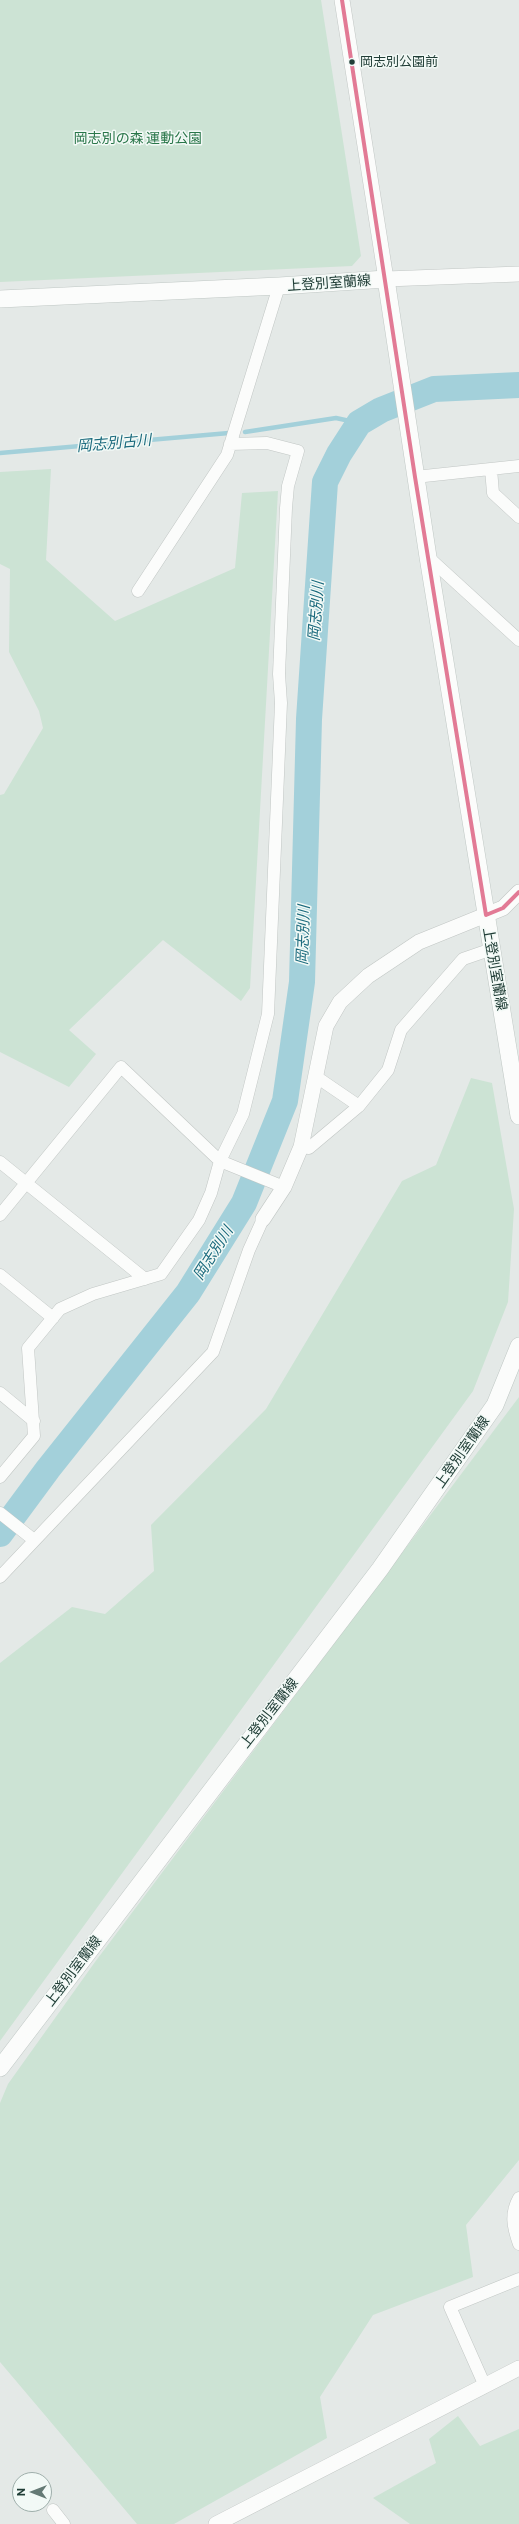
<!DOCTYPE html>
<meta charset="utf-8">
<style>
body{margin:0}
#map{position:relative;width:519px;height:2524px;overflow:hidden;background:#e4e9e7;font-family:Commissioner,sans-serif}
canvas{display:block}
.north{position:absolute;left:12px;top:2472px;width:40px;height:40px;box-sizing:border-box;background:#f2f9f6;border:1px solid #9eaeaa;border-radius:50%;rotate:270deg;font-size:11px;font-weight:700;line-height:16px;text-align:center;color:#213e37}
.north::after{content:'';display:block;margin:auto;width:14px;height:18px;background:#657a75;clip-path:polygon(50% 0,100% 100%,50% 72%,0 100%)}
</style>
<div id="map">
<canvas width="519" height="2524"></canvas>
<div class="north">N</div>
</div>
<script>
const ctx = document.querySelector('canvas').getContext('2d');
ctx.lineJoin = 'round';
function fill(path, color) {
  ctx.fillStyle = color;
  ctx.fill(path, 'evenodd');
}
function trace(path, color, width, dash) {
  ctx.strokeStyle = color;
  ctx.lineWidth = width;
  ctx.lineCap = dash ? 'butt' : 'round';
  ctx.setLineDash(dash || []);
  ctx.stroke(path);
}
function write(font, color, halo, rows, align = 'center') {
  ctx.font = font + ' Commissioner,"Noto Sans JP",sans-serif';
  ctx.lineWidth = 3;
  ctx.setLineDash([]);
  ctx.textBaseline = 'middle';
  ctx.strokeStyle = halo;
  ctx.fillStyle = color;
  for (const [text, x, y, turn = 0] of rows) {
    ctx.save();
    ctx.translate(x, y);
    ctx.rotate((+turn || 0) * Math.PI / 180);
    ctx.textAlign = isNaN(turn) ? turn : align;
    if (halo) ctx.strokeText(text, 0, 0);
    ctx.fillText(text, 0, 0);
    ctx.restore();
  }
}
fill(new Path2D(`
 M0 0H321L361 256 352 266 0 282Z
 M51 469 46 560 115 621 235 568 242 493 278 491 250 988 241 1001 163 940 69 1030 96 1054 69 1087 0 1052V795L4 794 43 728 39 711 9 652 10 569 0 564V472Z
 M471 1078 492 1083 514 1209 508 1302 473 1391 0 2041V1663L72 1607 105 1614 154 1571 151 1525 266 1409 402 1181 436 1165Z
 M519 1397V2160L466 2225 473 2277 373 2315 320 2397 327 2438 174 2524H137L0 2362V2103L8 2084 95 1962Z
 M458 2416 480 2446 519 2429V2524H410L373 2498 436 2463 429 2439Z`), '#cce3d4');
trace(new Path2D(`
 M245 432 336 418 359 423
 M0 453 229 433`), '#a3d0da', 4.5);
trace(new Path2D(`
 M0 1534 48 1469 188 1293 244 1203 285 1101 302 982 309 719 325 482 339 454 359 423 381 410 434 389 519 385`), '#a3d0da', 26);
const minor = new Path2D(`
 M491 469 493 493 519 517
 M415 477 519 466
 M428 557 519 640
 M138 591 227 455 279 286
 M315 1076 359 1106
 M301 1147 309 1148 359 1106 388 1070 401 1030 463 959 492 949
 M0 1162 145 1279
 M0 1215 121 1067 220 1161 284 1187
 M0 1275 53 1318
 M0 1393 34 1421
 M0 1477 34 1436 28 1348 60 1309 93 1294 161 1274 199 1220 211 1193 220 1161 243 1114 268 1014 281 703 279 674 286 508 288 486 298 451 267 443 230 444
 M0 1513 34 1540
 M0 1577 213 1352 249 1250 263 1219
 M519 2198C510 2214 513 2227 519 2244
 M485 2386 450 2307 519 2279
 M53 2510 64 2524`);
const tertiary = new Path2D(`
 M342 0 386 279 519 274
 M263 1219 284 1187 301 1147 326 1026 340 1002 368 976 419 942 503 908 519 892
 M216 2524 519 2368`);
const secondary = new Path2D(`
 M0 299 279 286 386 279 428 557 519 1116
 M0 2068 380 1569 495 1405 519 1346`);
trace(minor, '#c1c6c4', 13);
trace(tertiary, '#c1c6c4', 16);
trace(secondary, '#bfc7c4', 18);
trace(minor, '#fbfcfb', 12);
trace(tertiary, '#fbfcfb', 15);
trace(secondary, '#fbfcfb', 17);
trace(new Path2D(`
 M342 0 415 477 486 915 503 908 519 892`), '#e27a95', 4);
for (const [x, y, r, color] of [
 [352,62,3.5,"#213e37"]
]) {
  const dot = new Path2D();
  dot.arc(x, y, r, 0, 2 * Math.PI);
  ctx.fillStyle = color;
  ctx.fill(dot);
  trace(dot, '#f2f9f6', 1.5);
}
write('13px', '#213e37', '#f2f9f6', [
 ["岡志別公園前",360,62]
], 'left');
write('14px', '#297649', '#f2f9f6', [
 ["岡志別の森 運動公園",138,138]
]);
write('14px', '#213e37', '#f2f9f6', [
 ["上登別室蘭線",329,283,-4],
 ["上登別室蘭線",495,969,80],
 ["上登別室蘭線",462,1452,-55],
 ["上登別室蘭線",269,1713,-52],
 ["上登別室蘭線",73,1971,-53]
]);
write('italic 15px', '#19697c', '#f2f9f6', [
 ["岡志別古川",114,443,-5],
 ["岡志別川",316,611,-86],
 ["岡志別川",303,935,-88],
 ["岡志別川",213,1253,-58]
]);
</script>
